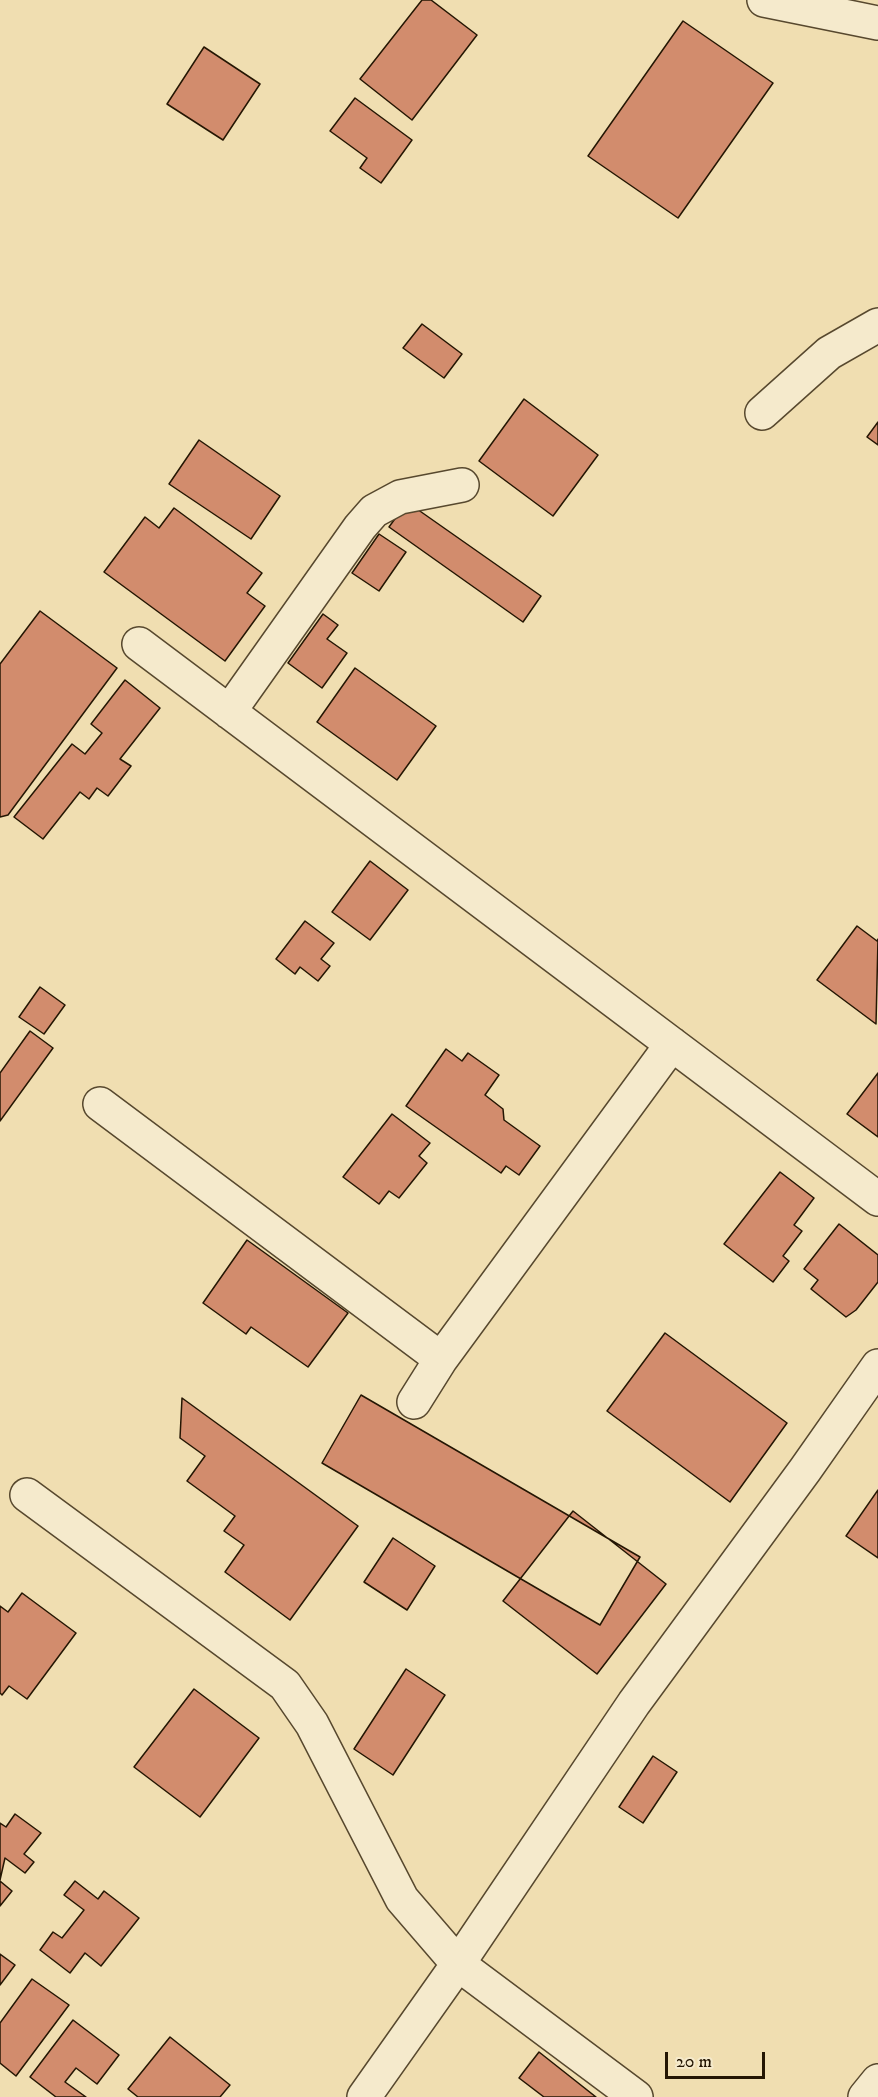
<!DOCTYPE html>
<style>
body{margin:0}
#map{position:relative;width:878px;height:2097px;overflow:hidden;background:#f0deb1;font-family:"IM FELL DW Pica",serif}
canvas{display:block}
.scale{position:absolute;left:665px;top:2052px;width:100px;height:27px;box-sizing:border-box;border:3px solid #241603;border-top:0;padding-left:8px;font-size:18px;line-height:21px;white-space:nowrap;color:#241603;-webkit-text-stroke:4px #f5eacc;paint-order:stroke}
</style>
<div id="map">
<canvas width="878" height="2097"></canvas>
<div class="scale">20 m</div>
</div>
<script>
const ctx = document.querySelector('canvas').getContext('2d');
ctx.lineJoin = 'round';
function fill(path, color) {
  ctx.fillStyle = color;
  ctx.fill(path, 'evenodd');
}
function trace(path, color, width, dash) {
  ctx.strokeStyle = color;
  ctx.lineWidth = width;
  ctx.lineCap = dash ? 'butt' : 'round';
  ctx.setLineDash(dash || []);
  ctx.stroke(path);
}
const building = new Path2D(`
 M422 0H431L477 35 412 120 360 79Z
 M683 21 773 83 678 218 588 156Z
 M204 47 260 84 223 140 167 104Z
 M355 98 412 140 381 183 360 168 367 158 330 131Z
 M422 324 462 354 444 378 403 348Z
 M524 399 598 455 553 516 479 461Z
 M878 422V445L867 437Z
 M199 440 280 496 251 539 169 484Z
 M407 502 541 596 523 622 389 527Z
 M174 508 262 573 247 593 265 606 225 661 104 572 145 517 159 528Z
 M379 534 406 552 379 591 352 573Z
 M40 611 117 668 8 815 0 817V664Z
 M323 614 338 625 327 639 347 653 322 688 288 663Z
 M355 668 436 726 397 780 317 722Z
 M125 680 160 708 120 759 131 766 108 796 97 788 89 799 80 792 43 839 14 817 72 744 85 754 102 733 91 724Z
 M370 861 408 890 370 940 332 912Z
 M305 921 334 943 321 959 330 966 318 981 300 967 295 974 276 959Z
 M857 926 877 941 878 939 876 1024 817 980Z
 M40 987 65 1005 44 1034 19 1017Z
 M30 1031 53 1048 0 1121V1073Z
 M446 1049 462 1061 468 1053 499 1075 485 1095 503 1109 504 1120 540 1146 519 1175 506 1166 501 1173 406 1106Z
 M878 1073V1137L847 1114Z
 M392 1114 430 1143 419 1156 427 1163 399 1198 389 1191 379 1204 343 1177Z
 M780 1172 814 1198 794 1225 802 1231 783 1256 789 1261 773 1282 724 1244Z
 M839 1224 878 1255V1282L856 1310 846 1317 811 1289 818 1280 804 1269Z
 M247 1240 348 1313 308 1367 251 1327 246 1334 203 1303Z
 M665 1333 787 1423 730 1502 607 1411Z
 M361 1395 640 1557 600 1625 322 1463Z
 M182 1398 358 1526 290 1620 225 1572 244 1545 224 1531 235 1516 187 1481 205 1456 180 1438Z
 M878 1490V1558L846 1536Z
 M573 1511 666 1584 597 1674 503 1601Z
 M393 1538 435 1566 407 1610 364 1582Z
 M22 1593 76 1633 27 1699 9 1686 2 1695 0 1693V1606L8 1612Z
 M406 1669 445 1695 393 1775 354 1749Z
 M194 1689 259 1738 200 1817 134 1767Z
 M653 1756 677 1772 643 1823 619 1807Z
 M15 1814 41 1833 24 1854 34 1862 25 1873 5 1858 0 1880V1823L6 1827Z
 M0 1881 12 1891 0 1906Z
 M75 1881 98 1899 104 1891 139 1918 101 1966 85 1953 70 1973 40 1950 53 1932 62 1938 84 1910 64 1895Z
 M0 1954 15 1965 0 1985Z
 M32 1979 69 2005 16 2076 0 2063V2023Z
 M73 2020 119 2055 97 2084 76 2068 65 2082 86 2097H56L30 2077Z
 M170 2037 230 2085 220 2097H138L128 2089Z
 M539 2052 596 2097H544L519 2078Z`);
fill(building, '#d28c6d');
trace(building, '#241603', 1.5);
const minor = new Path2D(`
 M764 0 878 23
 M762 413 829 353 878 325
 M139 644 878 1199
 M229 712 360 527 374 511 400 497 462 485
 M100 1104 441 1359
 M414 1402 441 1359 672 1044
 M27 1495 285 1685 312 1724 402 1899 458 1964 636 2097
 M364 2097 458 1964 634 1703 805 1470 878 1366
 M865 2097 878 2081`);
trace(minor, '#57482e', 36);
trace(minor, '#f5eacc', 33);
</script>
